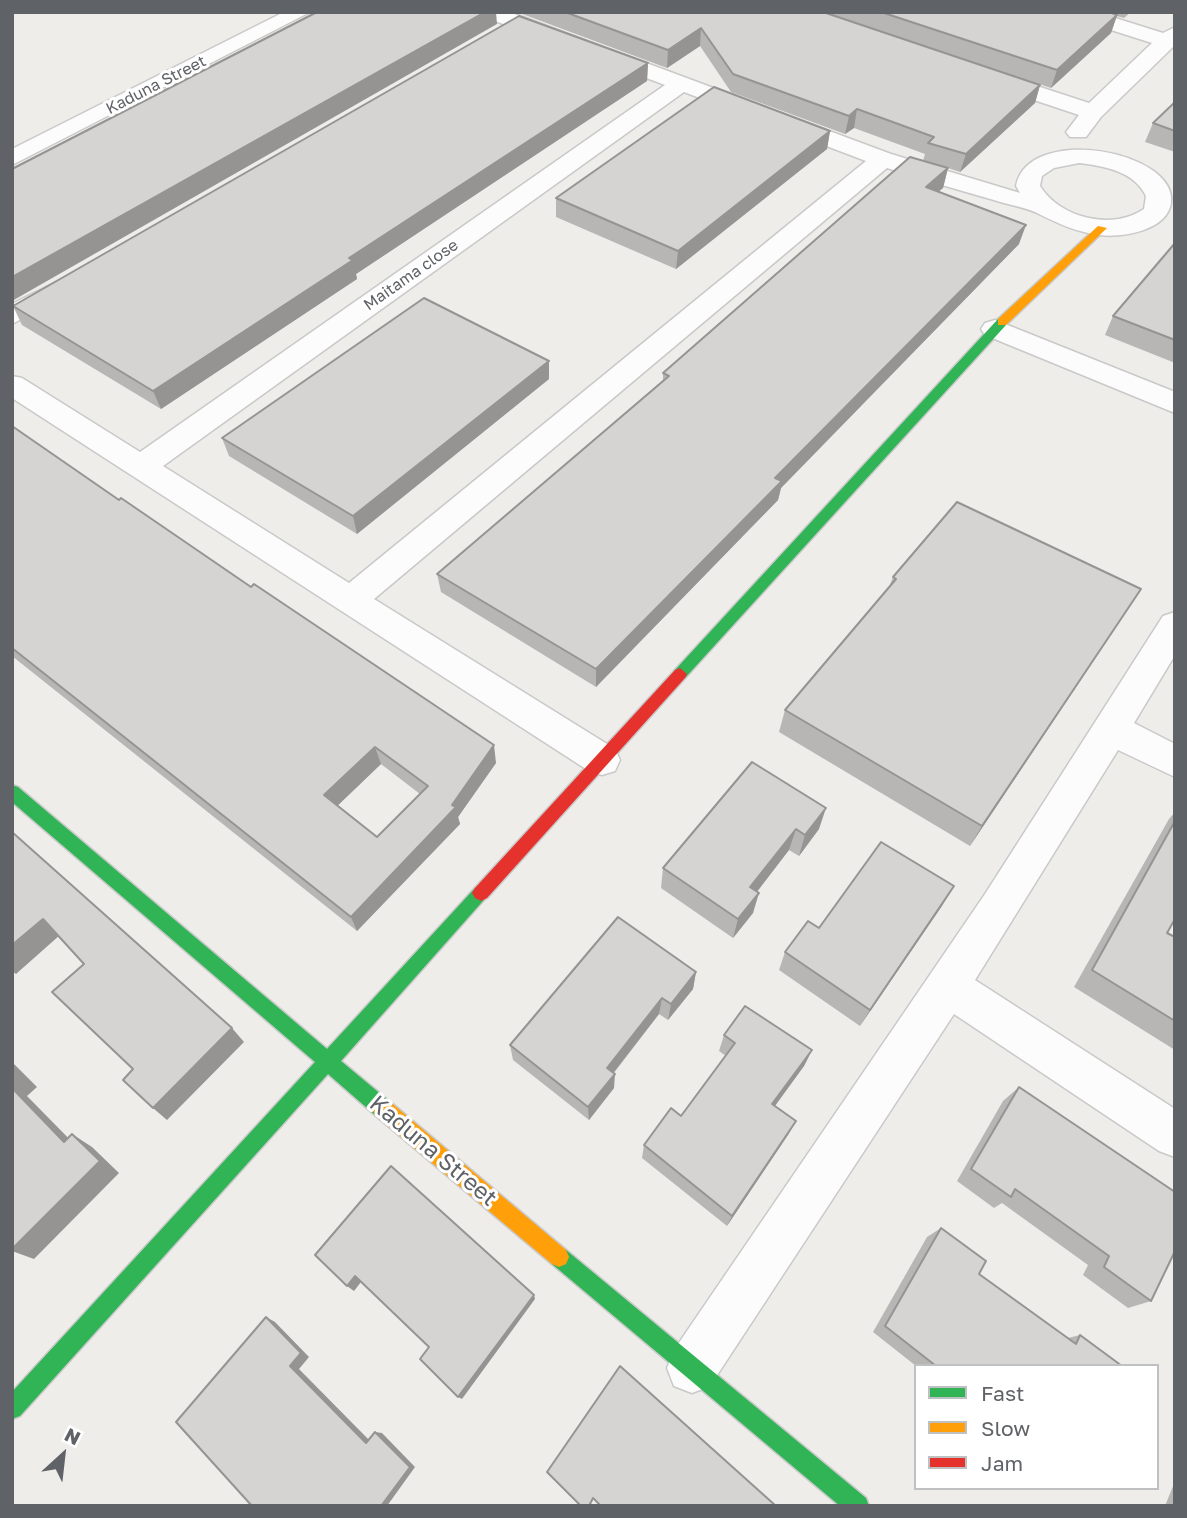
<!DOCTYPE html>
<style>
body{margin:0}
#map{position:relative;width:1187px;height:1518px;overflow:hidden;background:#eeede9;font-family:"Golos Text",sans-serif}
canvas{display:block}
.frame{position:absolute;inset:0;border:14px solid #5f6266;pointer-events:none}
.legend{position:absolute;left:914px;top:1364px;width:245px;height:126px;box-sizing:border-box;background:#fff;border:2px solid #bfc0c2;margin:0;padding:9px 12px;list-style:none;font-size:21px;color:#5f6266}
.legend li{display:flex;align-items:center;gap:14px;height:35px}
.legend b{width:35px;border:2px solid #bfc0c2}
.north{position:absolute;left:28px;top:1420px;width:70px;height:70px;-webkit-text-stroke:5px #fff;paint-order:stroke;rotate:27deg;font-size:19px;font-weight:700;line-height:28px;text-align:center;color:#5f6266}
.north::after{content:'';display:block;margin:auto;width:24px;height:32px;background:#5f6266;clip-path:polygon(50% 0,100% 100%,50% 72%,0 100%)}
</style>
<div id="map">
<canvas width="1187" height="1518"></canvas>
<div class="frame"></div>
<ul class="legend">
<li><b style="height:9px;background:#30b455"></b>Fast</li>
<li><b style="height:9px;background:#ff9f0a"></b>Slow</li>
<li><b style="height:9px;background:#e5322d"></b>Jam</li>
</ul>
<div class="north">N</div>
</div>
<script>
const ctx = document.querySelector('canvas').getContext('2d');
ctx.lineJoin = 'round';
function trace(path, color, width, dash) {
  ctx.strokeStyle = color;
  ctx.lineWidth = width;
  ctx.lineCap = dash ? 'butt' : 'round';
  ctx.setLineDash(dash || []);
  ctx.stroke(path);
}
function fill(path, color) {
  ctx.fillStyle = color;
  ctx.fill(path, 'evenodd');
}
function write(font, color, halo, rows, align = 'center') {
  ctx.font = font + ' "Golos Text",sans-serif';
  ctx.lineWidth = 6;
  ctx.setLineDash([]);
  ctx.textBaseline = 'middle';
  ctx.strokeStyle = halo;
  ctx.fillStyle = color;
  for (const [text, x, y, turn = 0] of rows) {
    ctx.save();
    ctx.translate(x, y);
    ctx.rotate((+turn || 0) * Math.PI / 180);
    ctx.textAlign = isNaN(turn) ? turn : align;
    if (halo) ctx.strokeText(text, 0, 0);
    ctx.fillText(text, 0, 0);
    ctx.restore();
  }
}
const street = new Path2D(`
 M284 12H310L12 165V149Z
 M479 12H509L891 154 1020 193 1016 186C1028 123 1178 151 1171 203 1167 231 1121 238 1099 235 1077 232 1059 224 1039 214 1026 207 1008 205 994 200 958 190 922 179 887 168L374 599 615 749 620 760 615 771 602 775 589 771 12 398V376L22 378 140 452 665 85 482 16ZM684 92 866 161 349 583 163 466ZM1079 163C1104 166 1134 171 1146 196L1144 209C1112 231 1060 218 1040 186L1042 176 1054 168Z
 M1064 12H1096L1163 33 1175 27V45L1101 117 1086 137H1070L1066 132 1079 115 983 83 980 78 991 71 1089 103 1152 43 1067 16Z
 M60 280 69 282 73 288 69 294 12 324V304Z
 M995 320 1175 392V413L985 335 981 329 985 323Z
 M1175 612V655L1134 723 1175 744V777L1118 750 975 980 1175 1109V1157L1159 1151 954 1014 710 1386 692 1393 674 1386 667 1368 674 1350 985 894 1163 616Z`);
const fast = new Path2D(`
 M1002 318 1006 319V325L685 678H675L673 674 675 670 998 319Z
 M12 785 18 787 327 1049 475 888 481 885 487 888 490 893 341 1061 389 1101 392 1108 389 1115 382 1118 375 1115 328 1074 20 1416 12 1419V1392L315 1062 12 802Z
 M559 1247 566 1250 866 1498 869 1506H840L552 1264 549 1257 552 1250Z`);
const slow = new Path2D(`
 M1098 226 1107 228 1006 325H998V319Z
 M382 1098 389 1101 566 1250 569 1257 566 1264 559 1267 552 1264 375 1115 372 1108 375 1101Z`);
const jam = new Path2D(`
 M680 668 687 674 685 678 487 898 481 901 475 898 472 893 475 888 675 670Z`);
trace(street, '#c9c9c9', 3);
trace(fast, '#c9c9ca', 3);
trace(slow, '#c9c9ca', 3);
trace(jam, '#c9c9ca', 3);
fill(street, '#fcfcfc');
fill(fast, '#30b455');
fill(slow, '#ff9f0a');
fill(jam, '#e5322d');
fill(new Path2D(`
 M517 12H823L1040 85 1035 103 960 172 948 168 943 188 939 191 1019 244 781 488 778 500 596 687 441 592 437 574 663 380V373L923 161 925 154 854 128 845 134 731 92 700 46 667 68Z
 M824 12H1131L1124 18 1117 16 1111 33 1051 88Z
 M648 63 647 81 356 274 357 279 161 409 22 325 13 306Z
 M1175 102V152L1145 142 1153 123Z
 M830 131 827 149 676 269 556 217V198Z
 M1175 243V363L1105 335 1113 316Z
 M549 379 357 534 229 456 222 438Z
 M12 426 496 763 458 817 460 824 357 931 12 656ZM381 764 420 794 377 837 337 806Z
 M893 577 1141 589 970 846 779 732 785 710 889 587Z
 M752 762 819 829 799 856 789 850 757 892 753 913 733 938 661 888 663 868Z
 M1175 812V919L1167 933 1175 937V1050L1074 987 1169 819Z
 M954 886 860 1026 779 970 785 952 819 928Z
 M696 972 693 989 668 1020 659 1014 614 1073V1088L589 1120 513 1060 510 1045Z
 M724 1035 812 1050 804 1066 775 1106 796 1121 727 1226 642 1158 644 1145 681 1116 726 1056 719 1051Z
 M1019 1087 1151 1301 1128 1308 1083 1275 1088 1265 1002 1203 994 1208 957 1181 1003 1101Z
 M941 1228 979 1274 1068 1338 1080 1335 1122 1366H916L873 1332 927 1237Z
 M1175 1481V1506H1165Z`), '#b7b6b5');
fill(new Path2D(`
 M485 12H496L497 24 12 301V277Z
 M1117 15 1111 33 1051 88 1057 70Z
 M701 28 700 46 667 68 668 50Z
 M648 63 647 81 356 274 357 279 161 409 153 391 349 258Z
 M1040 85 1035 103 960 172 966 154Z
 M857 109 854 128 845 134 849 116Z
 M830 131 827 149 676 269 678 251Z
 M948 168 943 188 921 206 926 187Z
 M1026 225 1019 244 781 488 778 500 596 687V669L775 478Z
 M549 361V379L357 534 353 516Z
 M1141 589 1126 612 970 846 982 826Z
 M494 745 496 763 458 817 460 824 357 931 351 917 452 805Z
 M375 747 381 764 331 812 324 795Z
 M826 808 819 829 799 856 805 835Z
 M796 829 789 850 745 907 750 887Z
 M954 886 942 906 860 1026 870 1010Z
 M759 893 753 913 733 938 738 919Z
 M43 919 60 935 16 974 12 971V945Z
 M696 972 693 989 668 1020 671 1004Z
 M662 998 659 1014 606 1082 607 1068Z
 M232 1028 244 1042 167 1120 153 1108Z
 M812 1050 804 1066 766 1118 772 1104Z
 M12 1062 37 1087 27 1096 84 1154 64 1142 12 1088Z
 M615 1074 614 1088 589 1120 588 1107Z
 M796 1121 788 1135 727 1226 732 1216Z
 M72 1134 92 1147 119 1173 34 1259 12 1251Z
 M355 1276 361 1282 354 1291 347 1286Z
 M534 1295 535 1299 462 1399 458 1397Z
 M266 1317 275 1322 309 1357 299 1369 373 1444 366 1443 290 1366Z
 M375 1432 382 1433 415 1467 387 1506H381Z`), '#959493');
const building = new Path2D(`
 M317 12H485L12 277V169Z
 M565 12H823L1040 85 966 154 928 143 934 137 857 109 849 116 733 74 701 28 668 50Z
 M881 12H1109L1117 15 1057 70Z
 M519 16 648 63 349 258 353 260 153 391 13 306Z
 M714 87 830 131 678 251 556 198Z
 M1175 102V131L1153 123Z
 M910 157 948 168 926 187 1026 225 775 478 782 481 596 669 437 574 669 376 663 373Z
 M1175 243V340L1113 316Z
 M424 298 549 361 353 516 222 438Z
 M12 426 119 500 121 498 251 587 254 584 494 745 452 805 456 807 351 917 12 648ZM375 747 428 786 377 837 324 795Z
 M957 502 1141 589 982 826 785 710 896 579 893 577Z
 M752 762 826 808 805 835 796 829 750 887 759 893 738 919 663 868Z
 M1175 821V919L1167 933 1175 937V1021L1092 970Z
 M12 832 232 1028 153 1108 123 1080 133 1069 52 992 84 964 43 919 12 945Z
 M881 842 954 886 870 1010 785 952 808 921 819 928Z
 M618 917 696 972 671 1004 662 998 607 1068 615 1074 588 1107 510 1045Z
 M745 1006 812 1050 772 1104 796 1121 732 1216 644 1145 671 1108 681 1116 735 1043 724 1035Z
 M1019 1087 1175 1192V1251L1151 1301 1104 1267 1109 1256 1015 1189 1011 1197 971 1169Z
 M12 1088 64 1142 72 1134 100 1161 12 1249Z
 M391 1166 534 1295 458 1397 420 1359 429 1347 355 1276 347 1286 315 1255Z
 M941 1228 986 1261 979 1274 1076 1344 1080 1335 1122 1366H936L885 1326Z
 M266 1317 301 1353 290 1366 366 1443 375 1432 410 1467 381 1506H252L176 1422Z
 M620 1366 776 1506H601L593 1498 589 1506H581L547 1472Z`);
fill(building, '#d5d4d2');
trace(building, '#959493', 2);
write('16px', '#5f6266', '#fff', [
 ["Kaduna Street",156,85,-27],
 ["Maitama close",411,275,-35]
]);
write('23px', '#5f6266', '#fff', [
 ["Kaduna Street",433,1151,40]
]);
</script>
